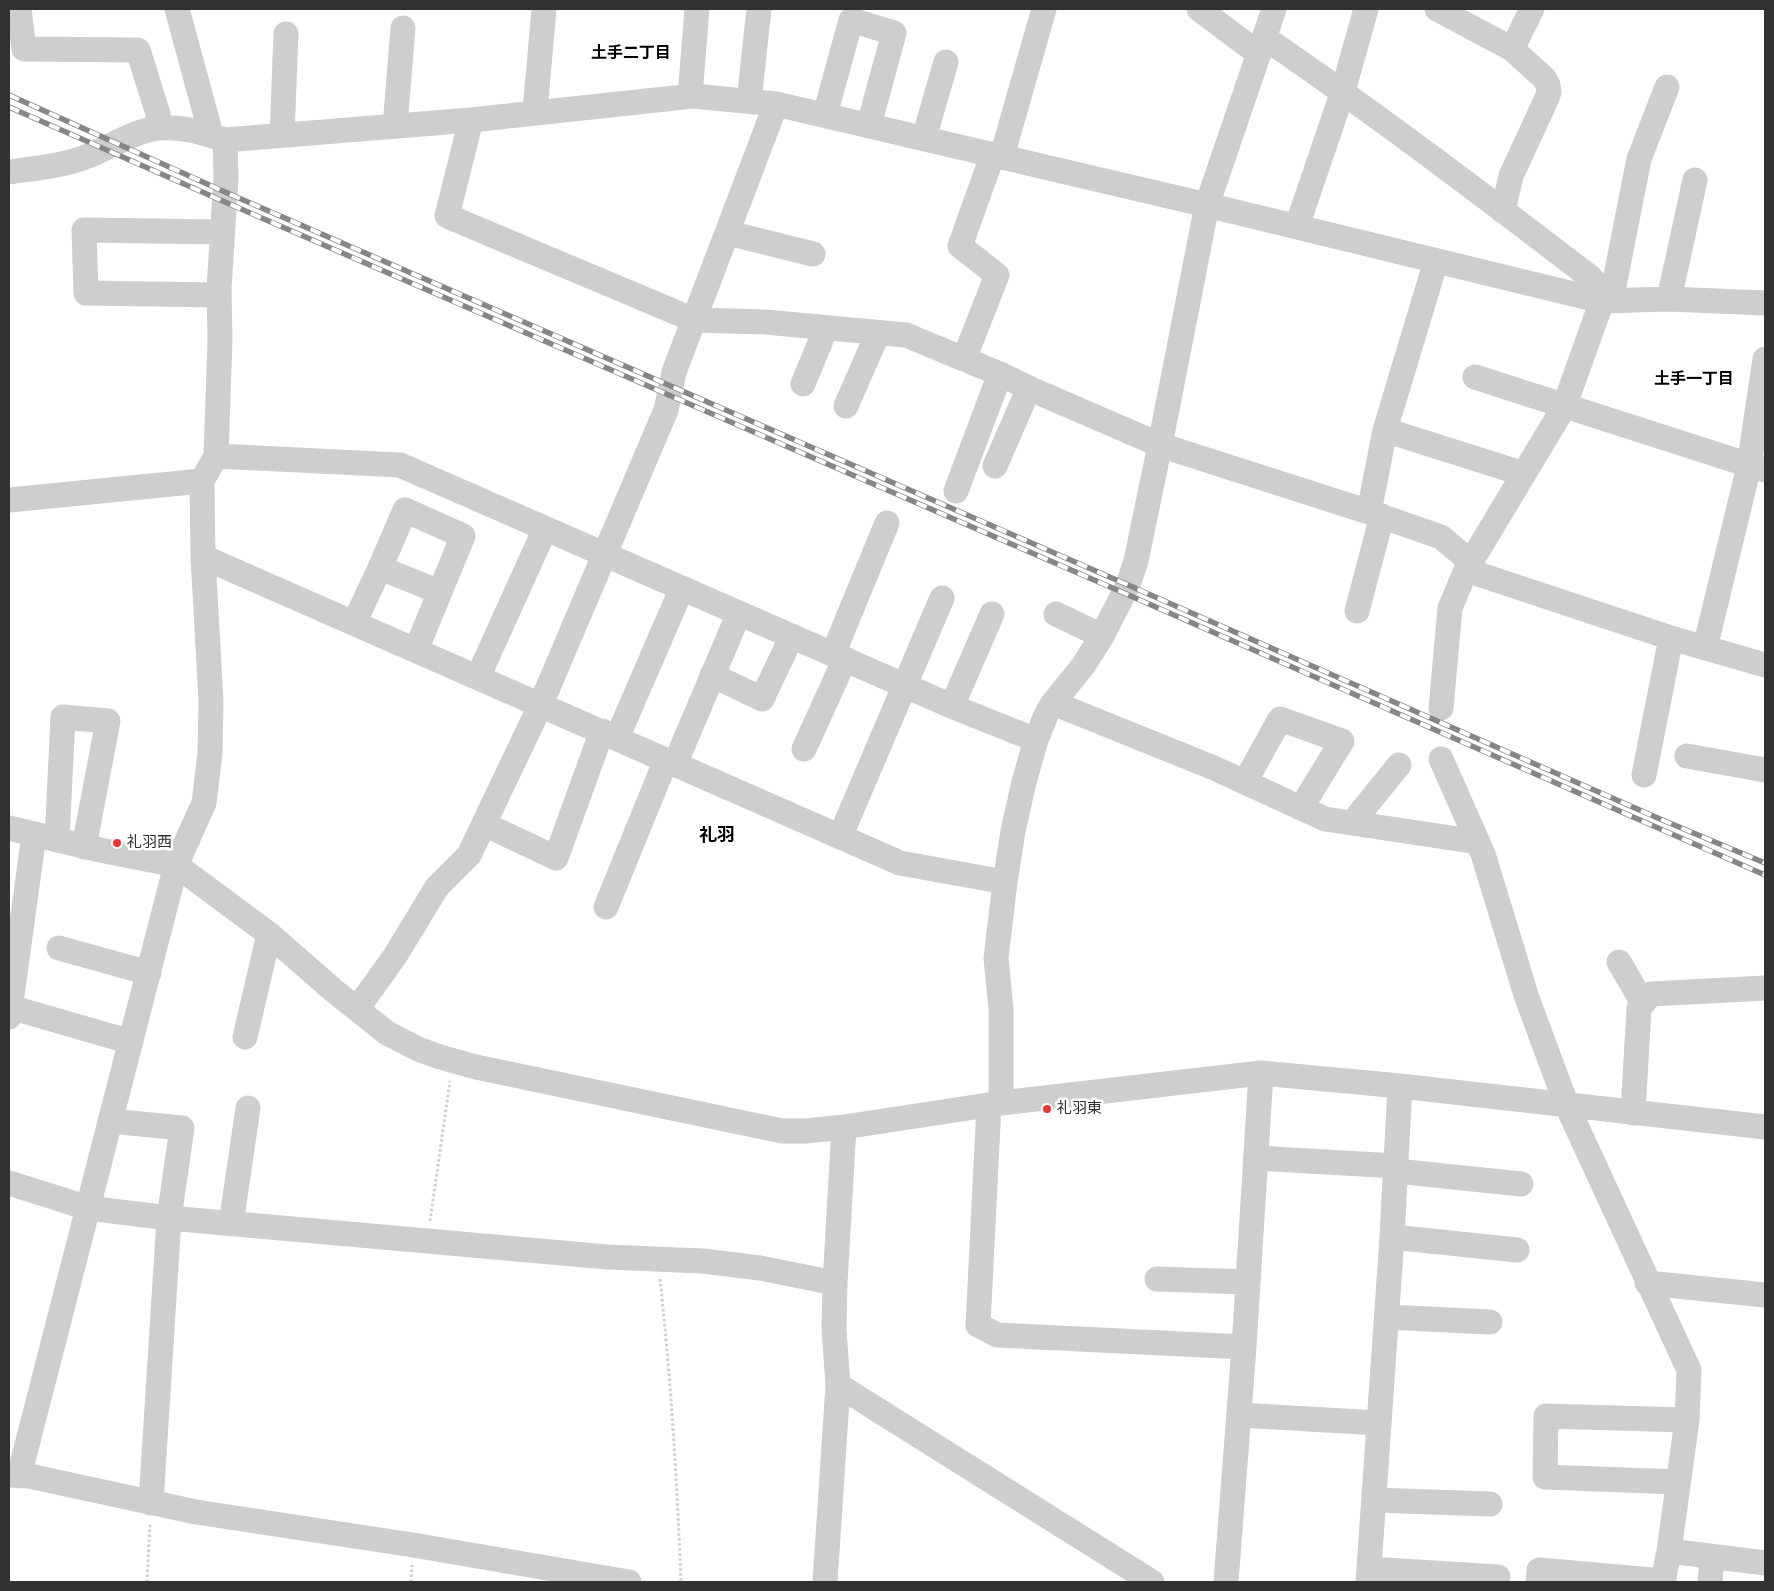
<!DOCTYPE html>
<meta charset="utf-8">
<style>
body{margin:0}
#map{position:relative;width:1774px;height:1591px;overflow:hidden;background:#fff;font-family:Jost,sans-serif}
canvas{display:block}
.frame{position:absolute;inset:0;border:10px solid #313131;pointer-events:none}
</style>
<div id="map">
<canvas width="1774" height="1591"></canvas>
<div class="frame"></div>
</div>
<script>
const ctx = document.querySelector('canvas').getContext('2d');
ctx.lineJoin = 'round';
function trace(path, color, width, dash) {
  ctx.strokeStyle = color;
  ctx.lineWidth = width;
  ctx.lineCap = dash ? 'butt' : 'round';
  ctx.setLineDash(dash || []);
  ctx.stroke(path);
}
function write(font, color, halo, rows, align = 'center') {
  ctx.font = font + ' Jost,"Noto Sans JP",sans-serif';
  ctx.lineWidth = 5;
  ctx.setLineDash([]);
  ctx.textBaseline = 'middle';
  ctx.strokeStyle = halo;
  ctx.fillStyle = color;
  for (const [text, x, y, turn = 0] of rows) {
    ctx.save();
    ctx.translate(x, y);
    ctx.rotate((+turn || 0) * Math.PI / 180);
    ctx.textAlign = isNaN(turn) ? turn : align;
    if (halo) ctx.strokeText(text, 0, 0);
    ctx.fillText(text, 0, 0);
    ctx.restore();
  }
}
trace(new Path2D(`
 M430 1221 450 1081
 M660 1279C671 1380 677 1481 681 1582
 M147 1582 150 1523
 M411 1582 412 1565`), '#cecece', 3, [2.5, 2.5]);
trace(new Path2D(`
 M19 9 24 49 138 50 158 114 159 128
 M177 9 209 127 207 134
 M1199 9 1259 54
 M1437 9 1512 49 1544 78 1548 85 1549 92 1546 100 1511 176 1503 211
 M1265 38C1376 114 1483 195 1590 277L1602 291V301L1564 407 1466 570 1450 608 1441 708
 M1512 49 1532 9
 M690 96 697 9
 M749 101 759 9
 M535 111 544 9
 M825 115 851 20 894 33 869 125
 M471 120 447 216 694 320 765 322 906 335 1000 374 1033 390 1160 445 1369 512 1441 537 1471 562
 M395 126 403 28
 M282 135 286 34
 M924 138 946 62
 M1002 156 1044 9
 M9 172C35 168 64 166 88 156 111 147 135 130 160 128 182 126 204 133 225 140L471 120 693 96 776 104 1207 205 1602 301 1669 299 1765 303
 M1297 226 1343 91 1366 9
 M728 233 813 254
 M219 295 86 293 84 230 222 232
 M1669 299 1695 180
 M1611 301 1639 159 1667 87
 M964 359 997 275 960 246 993 154
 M1475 377 1765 470
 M803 384 826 328
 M846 406 878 333
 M1385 430 1436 261
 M216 456 400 465 956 708 1036 740
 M995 466 1029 388
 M956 491 1000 374
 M9 500 202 481
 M1369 512 1385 430 1524 474
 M203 557 900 863 1005 882
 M1466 570 1671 638 1765 665
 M1357 611 1382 516
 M1056 614 1102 636
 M354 623 380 568
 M1705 648 1749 466 1765 359
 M416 650 463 536 405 510 380 568 440 592
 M833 654 887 523
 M712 675 762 699 792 636
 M478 677 545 529
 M1053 703 1214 768 1325 819 1478 842
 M952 706 992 614
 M617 738 682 588
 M804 749 845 659
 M1687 756 1765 770
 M1441 759 1483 854 1527 998 1567 1106 1689 1370 1687 1420 1669 1551 1663 1582
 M675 764 739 613
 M1644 775 1671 638
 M1245 782 1280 719 1342 741 1301 808
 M1352 823 1399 765
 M484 824 556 858 602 731
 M9 828 100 850 176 865 269 934 333 990 387 1033 418 1049 440 1057 476 1067 782 1131H806L844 1127 1001 1103 1261 1073 1400 1086 1765 1127
 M840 837 942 598
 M57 840 63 717 108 721 84 847
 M606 907 666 760
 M59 948 149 973
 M1619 962 1643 1003
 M10 1007 131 1042
 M357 1009 395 956 437 887 469 855 541 704 666 410 674 372 776 104
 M9 1017 34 835
 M245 1037 269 934
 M1001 1103V1009L996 958 1005 882 1013 831 1024 782 1036 740 1046 715 1053 703 1083 666 1102 636 1128 585 1136 561 1160 445 1207 205 1274 9
 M989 1105 978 1325 997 1335 1244 1347
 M1633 1113 1639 1008 1651 994 1765 988
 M110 1121 182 1128 169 1218 151 1503
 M844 1127 835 1283 834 1329 838 1385 1152 1582
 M1256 1158 1396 1166
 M1396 1171 1521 1184
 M9 1183 88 1208 169 1218 607 1257 703 1261 760 1268 835 1283
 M231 1224 248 1108
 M1392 1237 1517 1250
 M1157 1279 1248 1282
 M1647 1283 1765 1295
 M1387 1317 1490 1322
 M1239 1415 1379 1423
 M9 1475 29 1476 196 1512 413 1545 629 1582
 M19 1476 176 865 204 803 210 753 211 701 203 557 202 481 216 456 220 340 219 289 226 177 225 140
 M1678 1482 1545 1477 1546 1416 1687 1420
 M1374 1500 1490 1504
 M1669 1551 1765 1563
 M1369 1569 1498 1577
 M825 1582 838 1385
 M1226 1582 1244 1347 1261 1073
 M1368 1582 1392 1237 1400 1086
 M1538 1582 1539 1570 1664 1581
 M1710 1582 1712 1557`), '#cecece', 25);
const rail = new Path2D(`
 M9 95 225 192 1128 585 1660 819 1765 863
 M9 107 225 202 1124 593 1765 875`);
trace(rail, '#868686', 5.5);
trace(rail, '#fff', 4, [11]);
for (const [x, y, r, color] of [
 [117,843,5,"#ec342f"],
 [1047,1109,5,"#ec342f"]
]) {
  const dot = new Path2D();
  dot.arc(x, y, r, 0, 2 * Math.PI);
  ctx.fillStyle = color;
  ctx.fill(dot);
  trace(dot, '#fff', 2);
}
write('15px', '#313131', '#fff', [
 ["礼羽西",127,843],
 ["礼羽東",1057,1109]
], 'left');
write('bold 16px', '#000', '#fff', [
 ["土手二丁目",631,54],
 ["土手一丁目",1694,380]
]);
write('bold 18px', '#000', '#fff', [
 ["礼羽",717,837]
]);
</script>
